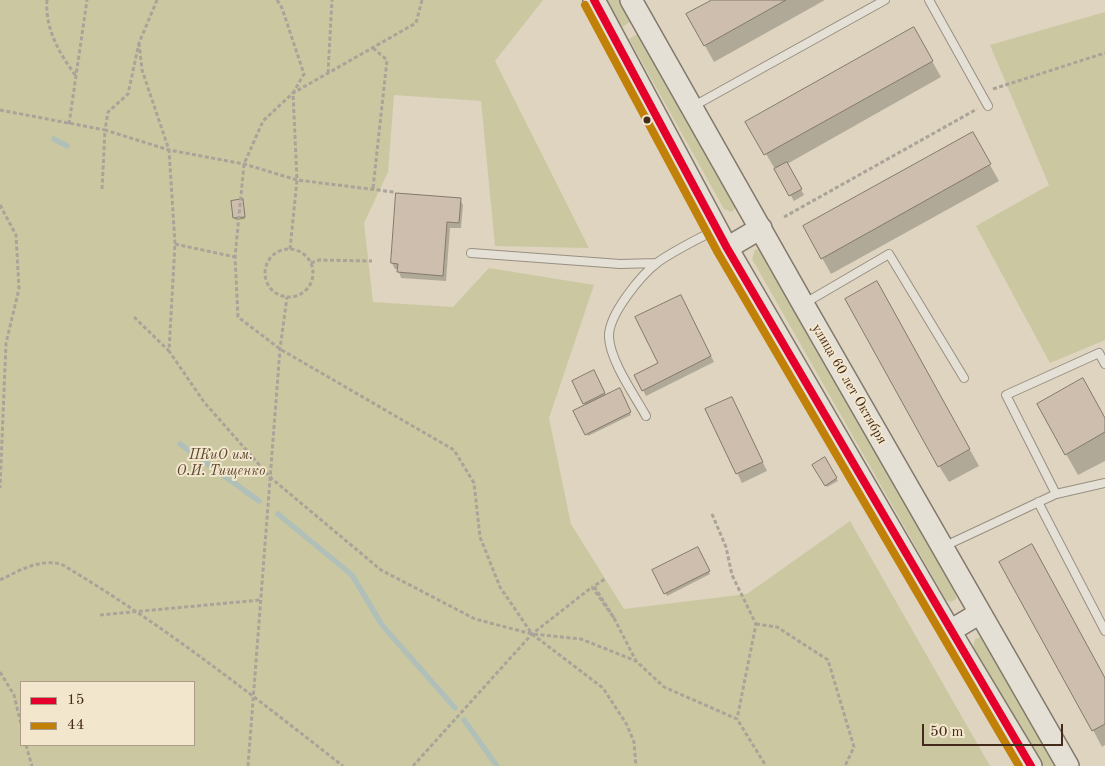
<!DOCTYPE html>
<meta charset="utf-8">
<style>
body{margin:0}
#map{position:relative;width:1105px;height:766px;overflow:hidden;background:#ded4bf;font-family:"Old Standard TT",serif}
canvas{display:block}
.legend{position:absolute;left:20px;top:681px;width:175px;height:65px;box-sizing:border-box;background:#f2e6cd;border:1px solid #ac9b86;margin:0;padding:6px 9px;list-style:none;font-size:15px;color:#442a1b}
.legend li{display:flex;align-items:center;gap:10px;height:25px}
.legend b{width:25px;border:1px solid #ac9b86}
.scale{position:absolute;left:922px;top:724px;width:141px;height:22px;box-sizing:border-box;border:2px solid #442a1b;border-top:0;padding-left:6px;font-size:15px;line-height:18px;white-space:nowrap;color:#442a1b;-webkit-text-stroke:4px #f2e6cd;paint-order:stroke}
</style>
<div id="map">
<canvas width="1105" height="766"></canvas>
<ul class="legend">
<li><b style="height:6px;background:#e4002b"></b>15</li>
<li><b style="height:6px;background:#c18108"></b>44</li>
</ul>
<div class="scale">50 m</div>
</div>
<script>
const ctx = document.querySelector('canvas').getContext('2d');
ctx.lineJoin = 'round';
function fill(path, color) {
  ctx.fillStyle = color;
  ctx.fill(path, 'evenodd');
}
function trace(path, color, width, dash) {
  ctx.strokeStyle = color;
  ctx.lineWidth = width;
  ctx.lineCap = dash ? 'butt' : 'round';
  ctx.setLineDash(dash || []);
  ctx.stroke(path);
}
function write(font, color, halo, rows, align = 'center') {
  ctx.font = font + ' "Old Standard TT",serif';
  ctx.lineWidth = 4;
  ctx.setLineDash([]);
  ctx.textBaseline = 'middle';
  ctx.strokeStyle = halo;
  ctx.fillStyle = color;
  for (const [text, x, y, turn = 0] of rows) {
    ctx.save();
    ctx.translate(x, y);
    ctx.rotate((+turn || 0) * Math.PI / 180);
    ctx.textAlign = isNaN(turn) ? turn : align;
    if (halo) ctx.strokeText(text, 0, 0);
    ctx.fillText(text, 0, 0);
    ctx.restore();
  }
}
fill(new Path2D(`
 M0 0H543L495 61 589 248 495 246 481 101 394 95 388 172 364 223 373 302 453 307 489 268 594 285 549 418 571 524 624 609 747 594 850 521 990 766H0ZM21 682H194V745H21Z
 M606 0H621L633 20 622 27Z
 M1105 12V340L1050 363 976 226 1049 185 990 45Z
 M641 32 737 207 731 212 724 209 629 39Z
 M761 248 957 591 956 599 951 602 946 600 752 259 755 250Z
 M981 637 985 640 1056 766H1040L973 648 975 639Z`), '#cbc8a1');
fill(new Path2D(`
 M714 0H825L714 62 688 15Z
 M914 29 941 77 787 164 804 195 794 201 747 122Z
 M972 133 999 181 831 274 805 227Z
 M397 195 460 199 463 205 461 228H450L446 281 401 278 398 269H395L392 263Z
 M243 201 245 219 236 220 234 218Z
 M886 299 979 466 949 482 939 466Z
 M684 302 714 362 646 396 643 390 660 364Z
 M596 377 606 396 619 390 631 415 588 436 575 412 586 406 574 382Z
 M737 407 767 471 742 483 707 410Z
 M1105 420V461L1078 475 1066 454Z
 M824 459 838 481 827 487 814 465Z
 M697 549 710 574 667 596 654 571Z
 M1105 679V745L1102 747 1093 730Z`), '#0003');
trace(new Path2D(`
 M54 139 67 146
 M180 444 259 501
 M278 514 352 575 382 625 455 708
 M464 720 497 766`), '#b0c0b9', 5.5);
const building = new Path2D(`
 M712 0H786L704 46 686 14Z
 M914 27 933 61 764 155 745 122Z
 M973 132 991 164 821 259 803 226Z
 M787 162 802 189 789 196 774 169Z
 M396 193 461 198 459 223 447 222 443 276 397 272 398 264 391 263Z
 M243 199 245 217 233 218 231 201Z
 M877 281 970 449 938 467 845 299Z
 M681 295 711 356 642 391 634 375 658 363 635 317Z
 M594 370 605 393 583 404 572 381Z
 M1083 378 1105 418V432L1065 455 1037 404Z
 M620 388 631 412 585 435 573 411Z
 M732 397 763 462 736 474 705 409Z
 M825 457 837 478 825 486 812 465Z
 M1032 544 1105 678V724L1092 731 999 562Z
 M698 547 710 571 664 594 652 570Z`);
fill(building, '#cdbeae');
trace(building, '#82796c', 1);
const lane = new Path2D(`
 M929 0 988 106
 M692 107 885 0
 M471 253 620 264 657 263
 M805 303 889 254 964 378
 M646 416C635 396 610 361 609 337 608 315 641 275 658 262 675 250 696 240 715 230
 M1056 494 1006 395 1099 353 1105 364
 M1038 502 1105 631
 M945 546 1056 494 1105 483`);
const secondary = new Path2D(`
 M594 0 727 248 950 631 1031 766
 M631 0 803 304 1068 766
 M727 248 761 228
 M950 631 980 613`);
trace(lane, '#988f82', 10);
trace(secondary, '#82796c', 24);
trace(new Path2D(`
 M47 0C45 29 59 53 76 76
 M277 0 282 8 304 74 293 93 297 180 290 249
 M422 0 416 23 293 93 263 121 244 164 235 257 238 317 280 349 454 450 474 483 480 537 500 587 532 634 603 688 627 725 634 742 636 766
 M139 43 142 70 169 150 175 244 169 351 204 402 271 478 381 570 475 619 532 634 581 639 636 661 664 687 737 719 766 766
 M373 48 387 60 373 188
 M328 73 332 0
 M993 89 1105 53
 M0 110 105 130 108 112 128 94 139 43 157 0
 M69 124 87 0
 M102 189 105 130 169 150 244 164 297 180 394 192
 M0 205 16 235 19 289 6 343 0 488
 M784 217 977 109
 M175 244 235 257
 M265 273a24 24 0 1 1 48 0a24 24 0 1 1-48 0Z
 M311 263 319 260 372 261
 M134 317 169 351
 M712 514 726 547 732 575 756 624 737 719
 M0 580C21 570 38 559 61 564 161 623 252 695 343 766
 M100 615 260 600
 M614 618 636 661
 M756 624 777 627 828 660 854 747 845 766
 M0 672 14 695 21 724
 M26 745 32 766
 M248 766 280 349 287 297
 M413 766 532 634 592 587 614 618 594 586 605 579`), '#a9a399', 3, [4, 2.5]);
trace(lane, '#e5e0d5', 8);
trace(secondary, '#e5e0d5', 21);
trace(new Path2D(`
 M594 0 727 248 1031 766`), '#e4002b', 8);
trace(new Path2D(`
 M585 5 718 253 1019 766`), '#c18108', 8);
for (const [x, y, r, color] of [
 [647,120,4.5,"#442a1b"]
]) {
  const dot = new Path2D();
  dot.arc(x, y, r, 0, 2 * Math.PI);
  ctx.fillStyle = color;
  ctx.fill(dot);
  trace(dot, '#f2e6cd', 2);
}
write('14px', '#442a1b', '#f2e6cd', [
 ["улица 60 лет Октября",849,384,60]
]);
write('italic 14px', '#5c4831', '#f2e6cd', [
 ["ПКиО им.",221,455],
 ["О.И. Тищенко",221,471]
]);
</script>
